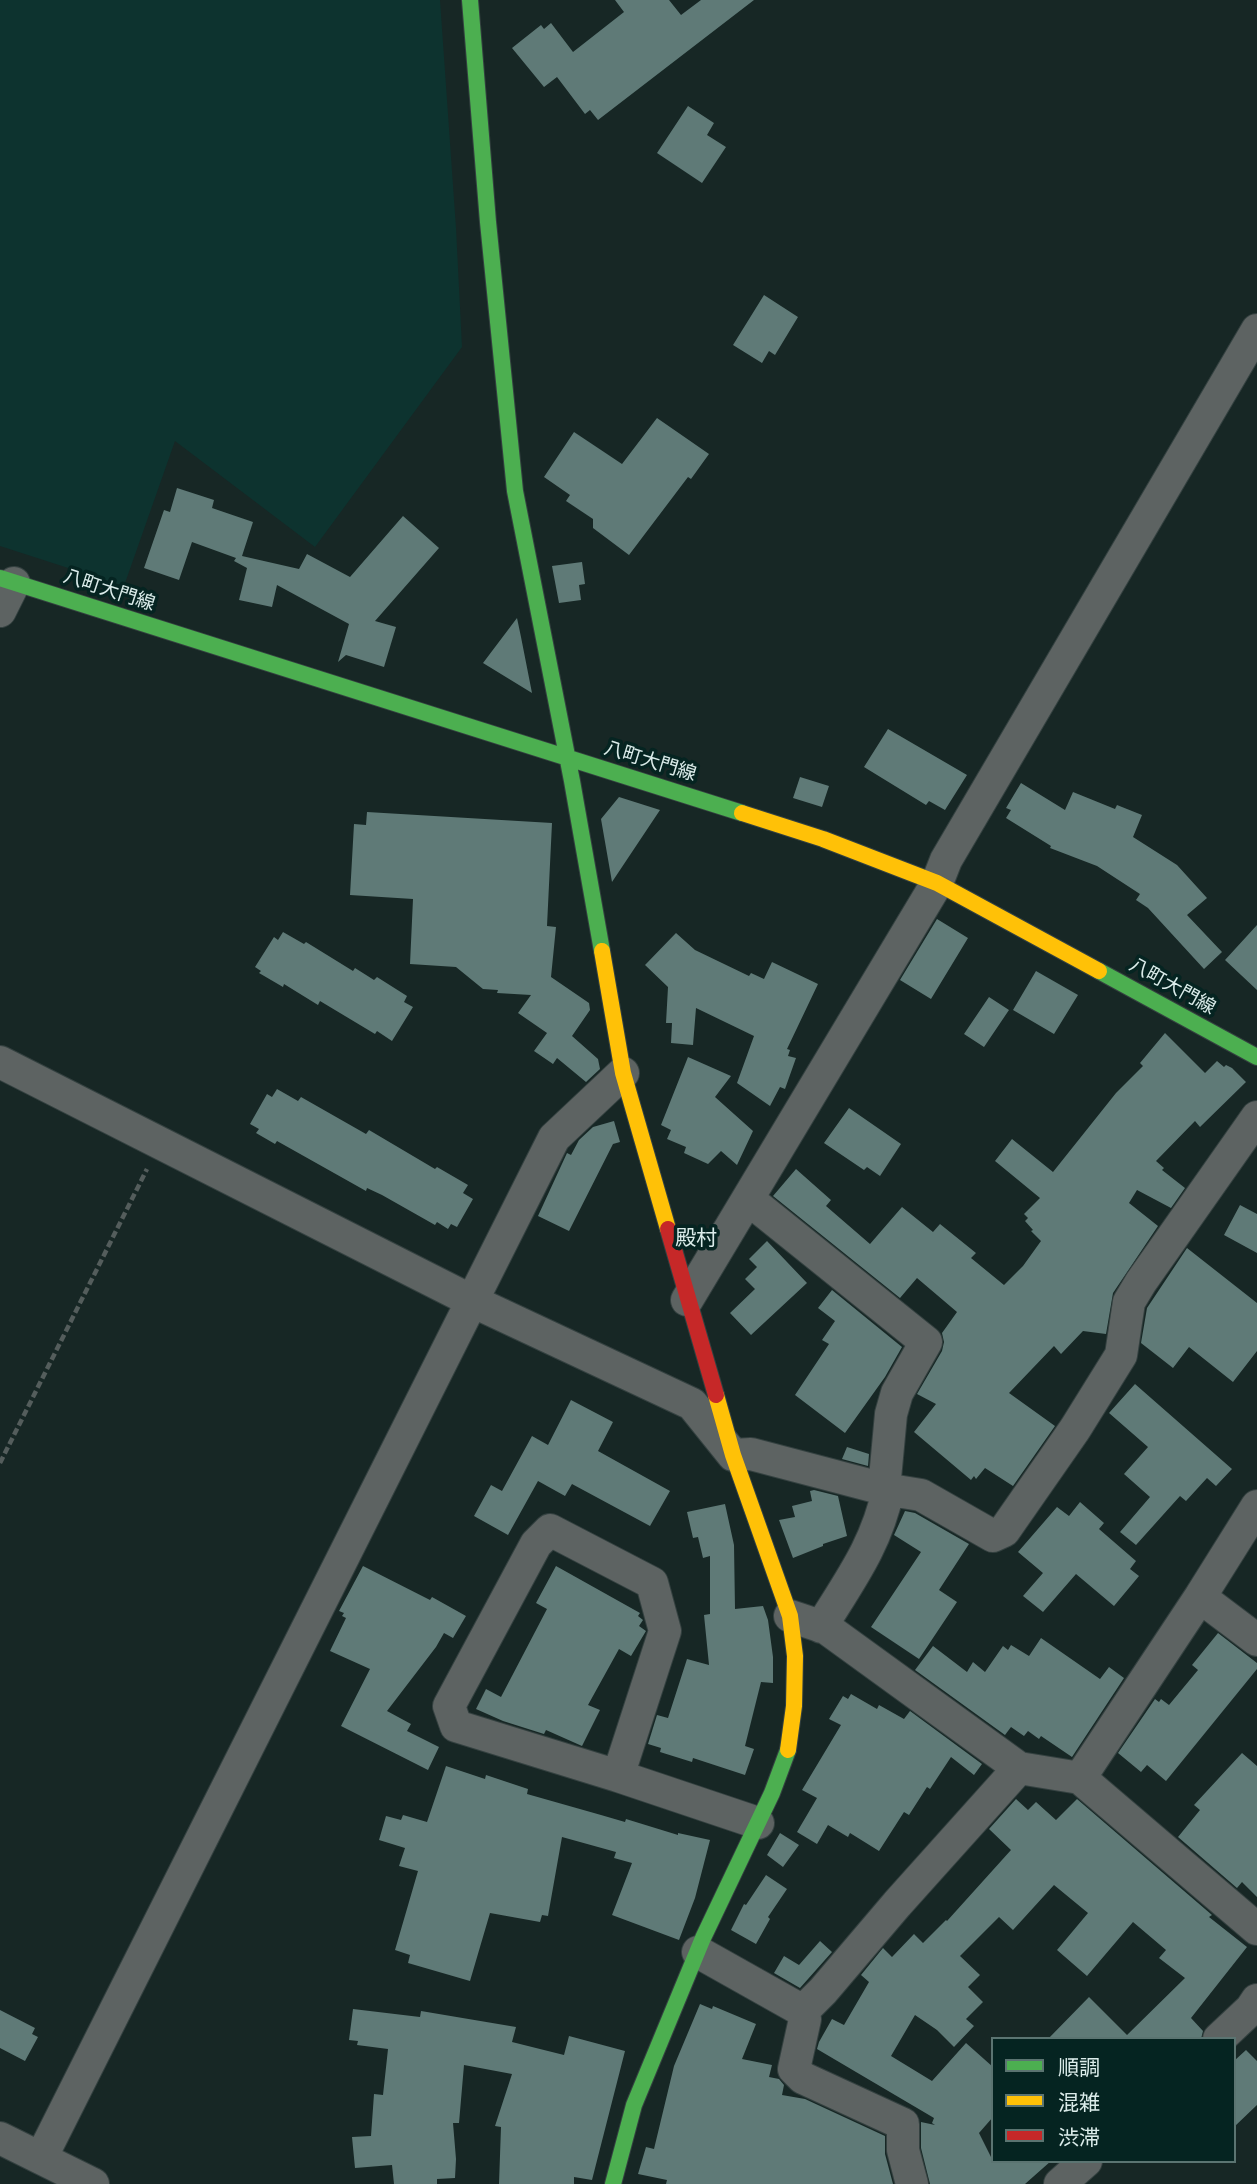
<!DOCTYPE html>
<meta charset="utf-8">
<style>
body{margin:0}
#map{position:relative;width:1257px;height:2184px;overflow:hidden;background:#172725;font-family:"Varela Round","Noto Sans JP",sans-serif}
canvas{display:block}
.legend{position:absolute;left:991px;top:2037px;width:245px;height:126px;box-sizing:border-box;background:#052421;border:2px solid #5b7471;margin:0;padding:9px 12px;list-style:none;font-size:21px;color:#dbecea}
.legend li{display:flex;align-items:center;gap:14px;height:35px}
.legend b{width:35px;border:2px solid #5b7471}
</style>
<div id="map">
<canvas width="1257" height="2184"></canvas>
<ul class="legend">
<li><b style="height:9px;background:#4caf50"></b>順調</li>
<li><b style="height:9px;background:#ffc107"></b>混雑</li>
<li><b style="height:9px;background:#c62828"></b>渋滞</li>
</ul>
</div>
<script>
const ctx = document.querySelector('canvas').getContext('2d');
ctx.lineJoin = 'round';
function fill(path, color) {
  ctx.fillStyle = color;
  ctx.fill(path, 'evenodd');
}
function trace(path, color, width, dash) {
  ctx.strokeStyle = color;
  ctx.lineWidth = width;
  ctx.lineCap = dash ? 'butt' : 'round';
  ctx.setLineDash(dash || []);
  ctx.stroke(path);
}
function write(font, color, halo, rows, align = 'center') {
  ctx.font = font + ' "Varela Round","Noto Sans JP",sans-serif';
  ctx.lineWidth = 7;
  ctx.setLineDash([]);
  ctx.textBaseline = 'middle';
  ctx.strokeStyle = halo;
  ctx.fillStyle = color;
  for (const [text, x, y, turn = 0] of rows) {
    ctx.save();
    ctx.translate(x, y);
    ctx.rotate((+turn || 0) * Math.PI / 180);
    ctx.textAlign = isNaN(turn) ? turn : align;
    if (halo) ctx.strokeText(text, 0, 0);
    ctx.fillText(text, 0, 0);
    ctx.restore();
  }
}
fill(new Path2D(`
 M0 0H440L456 228 462 347 315 547 175 441 124 586 0 546Z`), '#0d332f');
fill(new Path2D(`
 M615 0H669L681 15 701 0H754L598 120 590 110 585 114 557 77 544 87 512 48 541 25 544 29 551 23 573 52 624 12Z
 M688 106 714 123 707 135 726 147 702 183 657 153Z
 M764 295 798 317 775 355 769 351 762 363 733 345Z
 M657 418 709 454 691 479 688 477 629 555 593 528V519L566 501 570 495 544 477 574 432 622 464Z
 M177 488 214 500 212 508 253 522 242 556 299 569 307 554 350 577 403 516 439 548 375 621 396 627 384 667 346 655 338 662 349 624 277 585 272 607 239 600 247 568 234 561 236 558 192 542 179 580 144 568 164 510 170 512Z
 M582 562 585 584 579 585 581 600 559 603 552 566Z
 M517 618 521 637 532 693 483 663Z
 M888 729 967 775 945 810 929 801 926 805 864 767Z
 M800 777 829 786 822 807 793 798Z
 M1021 783 1065 810 1073 792 1115 809 1117 805 1142 815 1133 837 1177 865 1207 898 1187 915 1222 952 1204 969 1148 908 1136 900 1140 894 1097 866 1050 848 1051 846 1006 818 1011 810 1006 808Z
 M619 797 660 810 612 882 601 819Z
 M367 812 552 823 547 926 556 927 551 977 589 1003 590 1010 572 1036 598 1059 600 1069 586 1082 557 1058 553 1064 534 1051 547 1033 518 1013 531 995 497 993 498 990 483 989 456 967 410 964 413 899 350 895 354 824 366 825Z
 M937 919 968 938 931 999 900 980Z
 M1257 925V990L1225 960Z
 M283 932 304 944 306 942 353 971 355 968 374 980 377 977 407 996 404 1002 413 1007 392 1041 377 1031 375 1034 320 1001 318 1005 284 984 283 987 259 973 261 971 255 967 274 937 278 940Z
 M676 933 695 950 749 976 751 973 764 979 772 962 818 984 787 1049 790 1050 788 1056 796 1058 785 1089 780 1087 770 1106 737 1083 754 1036 696 1008 693 1045 671 1043 672 1023H666L668 987 645 965Z
 M1036 971 1078 995 1054 1034 1013 1010Z
 M989 997 1009 1010 984 1047 964 1034Z
 M1165 1033 1205 1073 1217 1061 1224 1067 1226 1065 1232 1068 1246 1082 1200 1127 1195 1121 1156 1161 1164 1168 1162 1170 1185 1188 1171 1208 1137 1190 1129 1203 1158 1226 1113 1293 1106 1334 1083 1331 1061 1354 1054 1346 1009 1393 1055 1426 1013 1486 985 1468 976 1479 974 1476 971 1480 914 1432 936 1404 917 1394 942 1351 944 1342 942 1333 957 1312 917 1278 900 1298 773 1196 796 1169 831 1200 826 1206 870 1244 902 1207 933 1232 940 1224 976 1253 971 1258 1004 1285 1023 1266 1041 1241 1031 1231 1033 1230 1025 1221 1028 1218 1024 1214 1040 1198 995 1161 1012 1139 1053 1172 1116 1093 1143 1066 1140 1063Z
 M688 1057 731 1076 715 1097 753 1131 737 1165 721 1151 708 1164 684 1153 686 1147 667 1139 671 1130 661 1125Z
 M277 1089 298 1101 301 1097 366 1134 369 1130 435 1169 437 1167 468 1185 463 1193 473 1199 457 1227 451 1224 448 1229 437 1222 435 1225 382 1195 367 1188 366 1191 277 1141 275 1144 256 1133 259 1129 250 1124 267 1094 272 1097Z
 M849 1108 901 1144 880 1176 867 1167 864 1170 824 1143Z
 M614 1121 620 1142 613 1144 569 1231 538 1216 567 1153 571 1155 579 1140 593 1127Z
 M1240 1205 1257 1214V1253L1224 1235Z
 M767 1241 807 1283 751 1335 730 1313 755 1289 745 1279 757 1267 749 1259Z
 M1187 1248 1257 1303V1351L1233 1382 1189 1347 1173 1368 1141 1343 1147 1308Z
 M832 1290 902 1347 885 1377 845 1433 795 1395 829 1344 822 1340 835 1321 818 1308Z
 M1135 1384 1232 1469 1216 1486 1207 1478 1186 1501 1180 1496 1136 1545 1120 1532 1150 1497 1124 1474 1148 1447 1109 1413Z
 M571 1400 613 1422 598 1451 670 1491 650 1526 572 1484 565 1496 538 1481 508 1535 474 1516 491 1485 502 1491 532 1436 548 1445Z
 M847 1447 869 1454 868 1466 842 1459Z
 M814 1490 838 1496 847 1536 823 1544V1546L793 1558 779 1520 795 1517 792 1506 812 1501 810 1491Z
 M1080 1502 1104 1523 1099 1529 1136 1561 1130 1569 1139 1576 1114 1606 1076 1574 1043 1612 1023 1596 1043 1573 1018 1552 1057 1507 1069 1516Z
 M725 1504 734 1545 735 1609 763 1606 768 1620 773 1657V1683L761 1682 745 1746 754 1749 745 1775 693 1758 692 1762 660 1752 661 1748 648 1744 657 1715 668 1718 687 1659 709 1665 704 1615 710 1614V1556L703 1558 698 1537 693 1538 687 1512Z
 M905 1511 915 1513 969 1544 939 1590 957 1602 919 1659 871 1627 921 1552 894 1535Z
 M363 1566 430 1600 432 1597 466 1616 453 1638 444 1633 436 1647 387 1711 411 1724 407 1731 439 1747 428 1770 341 1726 370 1669 330 1651 346 1618 342 1616 344 1613 339 1611Z
 M556 1566 640 1613 638 1616 643 1620 639 1626 646 1631 631 1656 619 1649 588 1705 600 1710 582 1746 546 1730 544 1734 503 1721 476 1709 486 1689 501 1697 547 1609 536 1603Z
 M1218 1633 1257 1663V1669L1166 1781 1147 1765 1141 1772 1118 1753 1155 1699 1159 1702 1161 1699 1169 1705 1198 1670 1192 1665Z
 M1041 1638 1100 1679 1109 1667 1124 1678 1072 1757 1041 1736 1039 1739 1028 1731 1024 1736 1011 1727 1005 1735 915 1670 933 1646 967 1672 973 1662 985 1672 1003 1646 1008 1650 1011 1645 1029 1656Z
 M851 1694 877 1709 879 1705 904 1719 910 1711 982 1764 974 1775 951 1757 930 1789 927 1787 909 1815 904 1812 879 1851 850 1833 848 1837 828 1825 817 1844 797 1832 817 1798 802 1790 841 1725 829 1719 843 1696 848 1699Z
 M1242 1753 1257 1766V1897L1242 1882 1237 1888 1178 1837 1200 1810 1194 1805Z
 M446 1766 485 1779 486 1775 528 1789 527 1794 601 1815 625 1822 626 1819 678 1835V1833L710 1840 695 1898 679 1940 612 1915 632 1863 614 1858 616 1852 562 1837 548 1916 542 1915 540 1922 490 1913 470 1981 408 1963 410 1955 395 1950 418 1871 399 1866 405 1848 379 1840 386 1816 401 1820 403 1815 427 1822Z
 M1016 1799 1028 1810 1036 1802 1056 1820 1077 1799 1212 1915 1209 1917 1247 1947 1191 2018 1203 2031 1201 2039H1048L1089 1997 1127 2035 1185 1978 1159 1958 1166 1950 1133 1922 1087 1976 1057 1950 1088 1913 1054 1885 1013 1930 999 1917 960 1956 980 1975 968 1987 983 2002 966 2019 974 2026 954 2047 937 2030 915 2015 891 2056 932 2081 966 2043 993 2067V2117L979 2133 993 2161H1051L1025 2184H930L921 2148V2122L935 2125 932 2123 934 2118 817 2049 819 2042 832 2019 844 2025 869 1982 861 1975 883 1948 892 1957 914 1934 923 1943 946 1920 947 1921 1011 1850 989 1829Z
 M780 1833 799 1845 783 1867 767 1855Z
 M766 1875 787 1889 768 1917 770 1919 756 1944 731 1930 744 1904 746 1905Z
 M820 1941 832 1952 800 1988 774 1973 784 1956 799 1965Z
 M700 2004 712 2009 713 2006 756 2024 742 2059 772 2065 769 2077 779 2079 784 2085 782 2095 805 2099 885 2136V2154L893 2184H666L667 2180 638 2174 646 2147 654 2149 674 2066Z
 M353 2009 420 2017 421 2011 516 2027 512 2042 564 2055 569 2036 625 2051 592 2180 574 2177V2184H499L501 2127 495 2126 512 2074 464 2065 459 2123H453L456 2159 455 2178 437 2179V2184H394L392 2165 355 2168 352 2137 371 2136 374 2094 383 2095 388 2049 357 2045 358 2041 349 2040Z
 M0 2010 35 2028 32 2034 38 2037 25 2061 0 2048Z
 M1246 2050 1257 2061V2105L1234 2127V2061Z`), '#5f7a77');
const street = new Path2D(`
 M0 611 14 583
 M0 1062 472 1301 692 1404 733 1455 751 1454 884 1489 921 1495 993 1536 1004 1531 1075 1429 1121 1355 1129 1302 1141 1282 1257 1117
 M748 1199 926 1342 897 1393 891 1414 884 1489
 M687 1300 937 883 946 860 1257 330
 M1200 1597 1257 1640
 M790 1616 826 1628 1019 1768 1080 1778 1257 1929
 M821 1627C850 1580 877 1544 888 1490
 M618 1776 456 1726 449 1706 536 1544 550 1530 652 1583 665 1631 618 1776 758 1823
 M1080 1778 1200 1597 1257 1506
 M698 1952 803 2011 823 1991 897 1904 1019 1768
 M803 2011 805 2019 794 2069 803 2078 903 2124V2150L912 2184
 M1219 2039 1251 2009 1257 2000
 M0 2138 93 2184
 M41 2158 554 1138 623 1073
 M1060 2184 1086 2161`);
const fast = new Path2D(`
 M470 0 488 222 515 491 572 781 602 951
 M0 578 742 813
 M1099 971 1257 1057
 M613 2184 634 2105 703 1938 772 1793 788 1750`);
const slow = new Path2D(`
 M742 813 823 839 937 883 1099 971
 M602 951 623 1073 668 1229
 M716 1395 733 1455 790 1616 795 1656 794 1706 788 1750`);
const jam = new Path2D(`
 M668 1229 716 1395`);
trace(street, '#344140', 34);
trace(fast, '#344140', 18);
trace(slow, '#344140', 18);
trace(jam, '#344140', 18);
trace(new Path2D(`
 M0 1463 147 1169`), '#545d5c', 4.5, [7, 3.5]);
trace(street, '#5d6362', 32);
trace(fast, '#4caf50', 16);
trace(slow, '#ffc107', 16);
trace(jam, '#c62828', 16);
write('19px', '#dbecea', '#052421', [
 ["八町大門線",109,591,18],
 ["八町大門線",650,762,17],
 ["八町大門線",1172,987,29]
]);
write('21px', '#dbecea', '#052421', [
 ["殿村",696,1239]
]);
</script>
